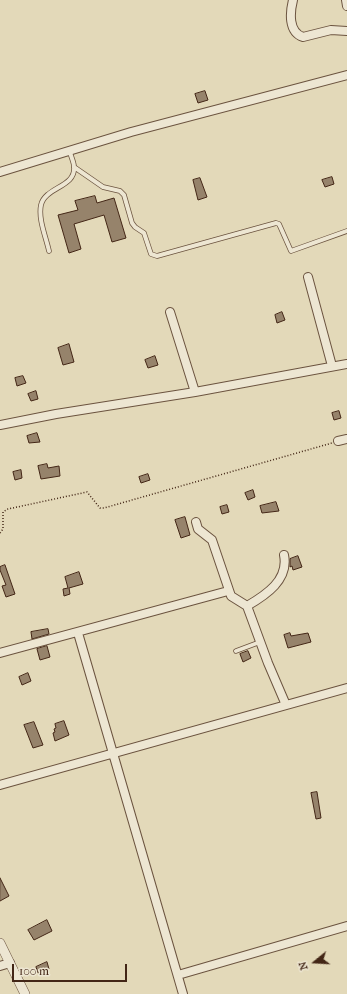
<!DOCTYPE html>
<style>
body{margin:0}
#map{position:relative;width:347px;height:994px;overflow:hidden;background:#e3d9b9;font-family:"IM FELL French Canon",serif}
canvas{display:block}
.north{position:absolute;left:295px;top:942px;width:40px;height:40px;-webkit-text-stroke:3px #ede6d2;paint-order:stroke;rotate:252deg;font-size:11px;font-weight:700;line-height:16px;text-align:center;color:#432616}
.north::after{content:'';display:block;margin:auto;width:14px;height:18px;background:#432616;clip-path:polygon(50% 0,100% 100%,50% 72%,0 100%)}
.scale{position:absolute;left:12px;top:964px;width:115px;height:18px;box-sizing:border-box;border:2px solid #432616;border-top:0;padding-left:5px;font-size:12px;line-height:14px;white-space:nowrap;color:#432616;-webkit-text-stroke:3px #ede6d2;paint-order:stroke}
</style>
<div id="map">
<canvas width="347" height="994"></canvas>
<div class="north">N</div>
<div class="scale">100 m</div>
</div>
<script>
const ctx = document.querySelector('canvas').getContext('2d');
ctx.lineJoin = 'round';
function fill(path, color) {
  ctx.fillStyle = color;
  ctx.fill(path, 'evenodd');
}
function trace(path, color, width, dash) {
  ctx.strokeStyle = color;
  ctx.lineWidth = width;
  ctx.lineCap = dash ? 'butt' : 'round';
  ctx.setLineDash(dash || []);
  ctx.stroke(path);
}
const building = new Path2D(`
 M205 91 208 100 198 103 195 94Z
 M332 177 334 184 325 187 322 180Z
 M200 178 207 197 198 200 193 180Z
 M95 196 97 203 114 198 126 238 112 242 104 215 74 224 81 249 69 253 58 215 78 210 75 201Z
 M282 312 285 320 277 323 275 315Z
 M69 344 74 362 63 365 58 348Z
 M155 356 158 365 148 368 145 360Z
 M23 376 26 383 17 386 15 378Z
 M36 391 38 399 31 401 28 394Z
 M339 411 341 418 334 420 332 413Z
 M37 433 40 442 29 443 27 436Z
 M47 464 48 468 59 466 60 476 41 479 38 466Z
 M21 470 22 478 15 480 13 472Z
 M148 474 150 480 141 483 139 477Z
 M253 490 255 497 248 500 245 493Z
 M276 502 279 511 262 513 260 506Z
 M227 505 229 512 222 514 220 507Z
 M185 517 190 535 181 538 175 520Z
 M298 556 302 567 293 570 292 566 290 567V559Z
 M5 565 15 594 6 597 2 586 6 585 0 570V567Z
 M79 572 83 584 69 588 70 594 64 596 63 589 68 588 65 577Z
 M48 629 49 634 32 639 31 632Z
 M290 633 291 636 308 633 311 642 288 648 284 635Z
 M47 646 50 657 40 660 37 649Z
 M248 651 251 658 243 662 240 654Z
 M28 673 31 681 22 685 19 677Z
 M64 721 69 735 55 741 53 733 55 732 54 729 56 728 55 724Z
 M34 722 43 745 33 748 24 725Z
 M317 792 321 818 316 819 311 793Z
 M0 878 9 896 0 901Z
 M47 920 52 931 34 940 28 930Z
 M47 962 49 969 38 973 36 967Z`);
fill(building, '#96836b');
trace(building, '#432616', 1);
const service = new Path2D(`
 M74 167 103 187 120 191 124 195 132 223 135 227 144 233 151 254 157 256 276 223 279 224 291 251 347 231
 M49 251C46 237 38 219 41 205 45 187 76 187 74 167 74 162 71 157 70 152
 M236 651 260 642`);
const minor = new Path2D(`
 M293 0C290 12 288 32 303 37L331 30 347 31
 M346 0 347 6
 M0 172 131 132 347 75
 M308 277 332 366
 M170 312 195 392
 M0 425 56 414 195 392 347 364
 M338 441 347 439
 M196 522 198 529 212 540 231 596 247 606 268 663 286 705
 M247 606C266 595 289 580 284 555
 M78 633 183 994
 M0 653 228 591
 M0 785 347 688
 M0 966 10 963
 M178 975 347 926`);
const tertiary = new Path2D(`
 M0 943 25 994`);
trace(service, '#6b533f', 5.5);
trace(minor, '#6b533f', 10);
trace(tertiary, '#6b533f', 10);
trace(new Path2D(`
 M0 533 3 529V512L8 509 87 492 100 508H104L332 443`), '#432616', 1.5, [1, 2]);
trace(service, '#ede6d2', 4);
trace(minor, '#ede6d2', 8);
trace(tertiary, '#ede6d2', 9);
</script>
